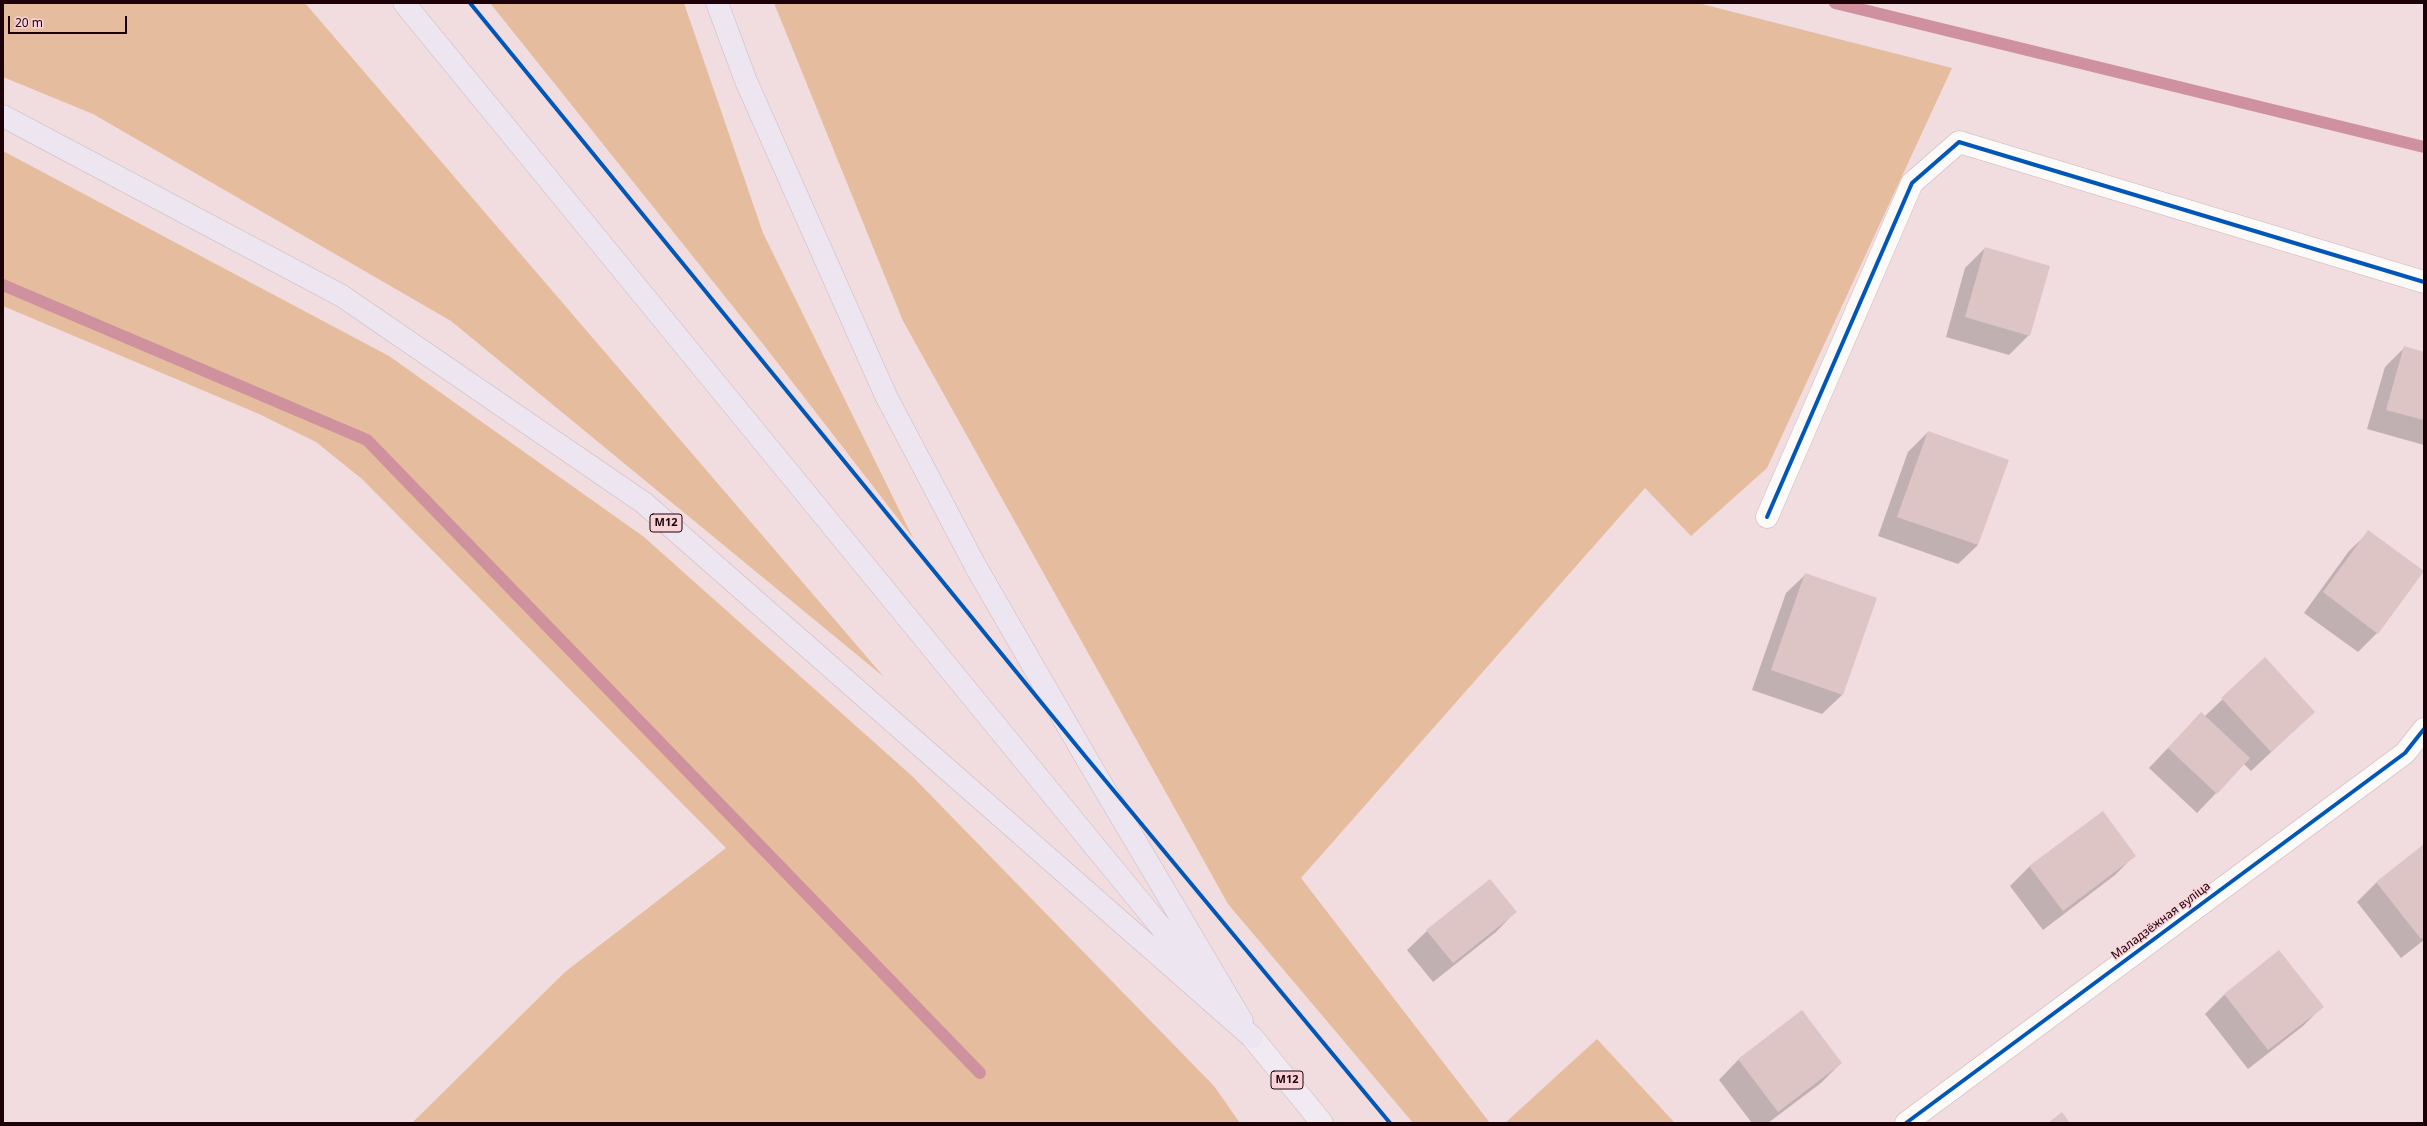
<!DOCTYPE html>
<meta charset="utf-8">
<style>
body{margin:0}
#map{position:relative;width:2427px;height:1126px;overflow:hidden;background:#f1dcdf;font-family:"Noto Sans",sans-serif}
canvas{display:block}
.frame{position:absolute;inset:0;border:4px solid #1d0108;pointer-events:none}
.scale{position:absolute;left:8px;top:16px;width:119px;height:18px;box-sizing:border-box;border:2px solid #1d0108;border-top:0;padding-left:5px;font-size:12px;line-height:14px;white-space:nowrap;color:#1d0108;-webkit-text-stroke:3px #fad3d9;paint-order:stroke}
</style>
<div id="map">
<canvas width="2427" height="1126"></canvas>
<div class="frame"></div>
<div class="scale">20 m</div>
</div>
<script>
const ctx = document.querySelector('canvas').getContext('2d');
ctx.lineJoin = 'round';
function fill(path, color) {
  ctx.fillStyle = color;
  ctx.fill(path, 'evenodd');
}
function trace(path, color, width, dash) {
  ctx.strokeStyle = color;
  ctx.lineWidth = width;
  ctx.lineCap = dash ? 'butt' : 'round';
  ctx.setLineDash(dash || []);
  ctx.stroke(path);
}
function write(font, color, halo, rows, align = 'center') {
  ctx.font = font + ' "Noto Sans",sans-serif';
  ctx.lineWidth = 3;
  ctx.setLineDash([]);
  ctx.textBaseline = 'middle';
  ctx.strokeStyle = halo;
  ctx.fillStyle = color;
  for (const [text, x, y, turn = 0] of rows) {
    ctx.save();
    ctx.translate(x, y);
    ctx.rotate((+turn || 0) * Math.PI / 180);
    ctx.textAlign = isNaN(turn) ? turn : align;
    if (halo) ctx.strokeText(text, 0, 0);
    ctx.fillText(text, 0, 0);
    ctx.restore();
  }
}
fill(new Path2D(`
 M3 3H305L884 677 451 321 93 114 3 77Z
 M490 3H684L763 233 913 538 763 344Z
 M774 3H1698L1952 68 1767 468 1691 536 1645 488 1301 878 1490 1123H1413L1228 904 903 321Z
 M3 151 389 356 644 537 912 776 1214 1086 1240 1123H412L565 972 726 848 362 479 316 442 259 414 3 306Z
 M1597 1039 1675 1123H1505Z`), '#e5bd9e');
fill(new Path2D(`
 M1985 248 2029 335 2009 355 1946 337 1965 268Z
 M2405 347 2424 353V445L2367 429 2385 367Z
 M1928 432 1978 545 1958 564 1878 536 1908 452Z
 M2369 532 2377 633 2358 652 2304 613 2349 551Z
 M1806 574 1876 598 1842 695 1822 714 1752 690 1786 593Z
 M2265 659 2314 712 2251 771 2244 764 2197 813 2149 768 2201 713 2204 717Z
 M2424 846V940L2401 958 2357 902 2377 882Z
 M2134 856 2115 875 2043 930 2010 886 2030 866Z
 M1515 912 1496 932 1433 982 1407 950 1427 931Z
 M2224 995 2322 1007 2303 1026 2248 1069 2205 1014Z
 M1802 1012 1841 1063 1821 1083 1768 1123H1752L1719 1080 1738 1060Z`), '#0003');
trace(new Path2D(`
 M1835 3 2424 147
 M3 285 367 440 980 1073`), '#cf919d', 12);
fill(new Path2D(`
 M1985 247 2050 266 2030 336 1965 317Z
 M2404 346 2424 352V420L2386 410Z
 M1928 431 2009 460 1978 545 1897 517Z
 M2368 530 2424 571 2378 634 2323 592Z
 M1805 573 1877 598 1843 695 1771 670Z
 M2265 657 2315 712 2271 752 2221 698Z
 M2201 712 2250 758 2217 794 2168 748Z
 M2103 811 2136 856 2063 911 2029 866Z
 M2424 844V937L2421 939 2376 882Z
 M1490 879 1517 912 1453 963 1426 930Z
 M2279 950 2324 1007 2268 1050 2224 994Z
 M1802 1010 1842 1063 1778 1112 1738 1059Z
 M2062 1112 2070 1123H2048Z`), '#ddc5c5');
const minor = new Path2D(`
 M1767 517 1912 183 1959 142 2424 282
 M1906 1123 2405 753 2424 729`);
const primary = new Path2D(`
 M1252 1037 1322 1123`);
const trunk = new Path2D(`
 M404 3 1210 987
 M717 3 746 81 886 396 976 567 1085 756 1242 1021
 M3 116 342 296 644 503 1252 1037`);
trace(minor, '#ceb3b8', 23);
trace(primary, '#c9bbbe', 23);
trace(trunk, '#c9bbbe', 23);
trace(minor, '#fdfafa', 22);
trace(primary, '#f1eaf2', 22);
trace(trunk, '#ede5ef', 22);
trace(new Path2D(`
 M470 3 1085 756 1390 1123
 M1767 517 1912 183 1959 142 2424 282
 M1906 1123 2405 753 2424 729`), '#0057b8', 4);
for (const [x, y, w] of [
 [666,523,32],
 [1287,1080,32]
]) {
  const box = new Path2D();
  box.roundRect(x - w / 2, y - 9, w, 18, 3);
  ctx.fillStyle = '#fad3d9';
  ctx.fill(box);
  trace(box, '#1d0108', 1);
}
write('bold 11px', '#1d0108', null, [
 ["М12",666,523],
 ["М12",1287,1080]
]);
write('12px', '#1d0108', '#fad3d9', [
 ["Маладзёжная вуліца",2161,921,-37]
]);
</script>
